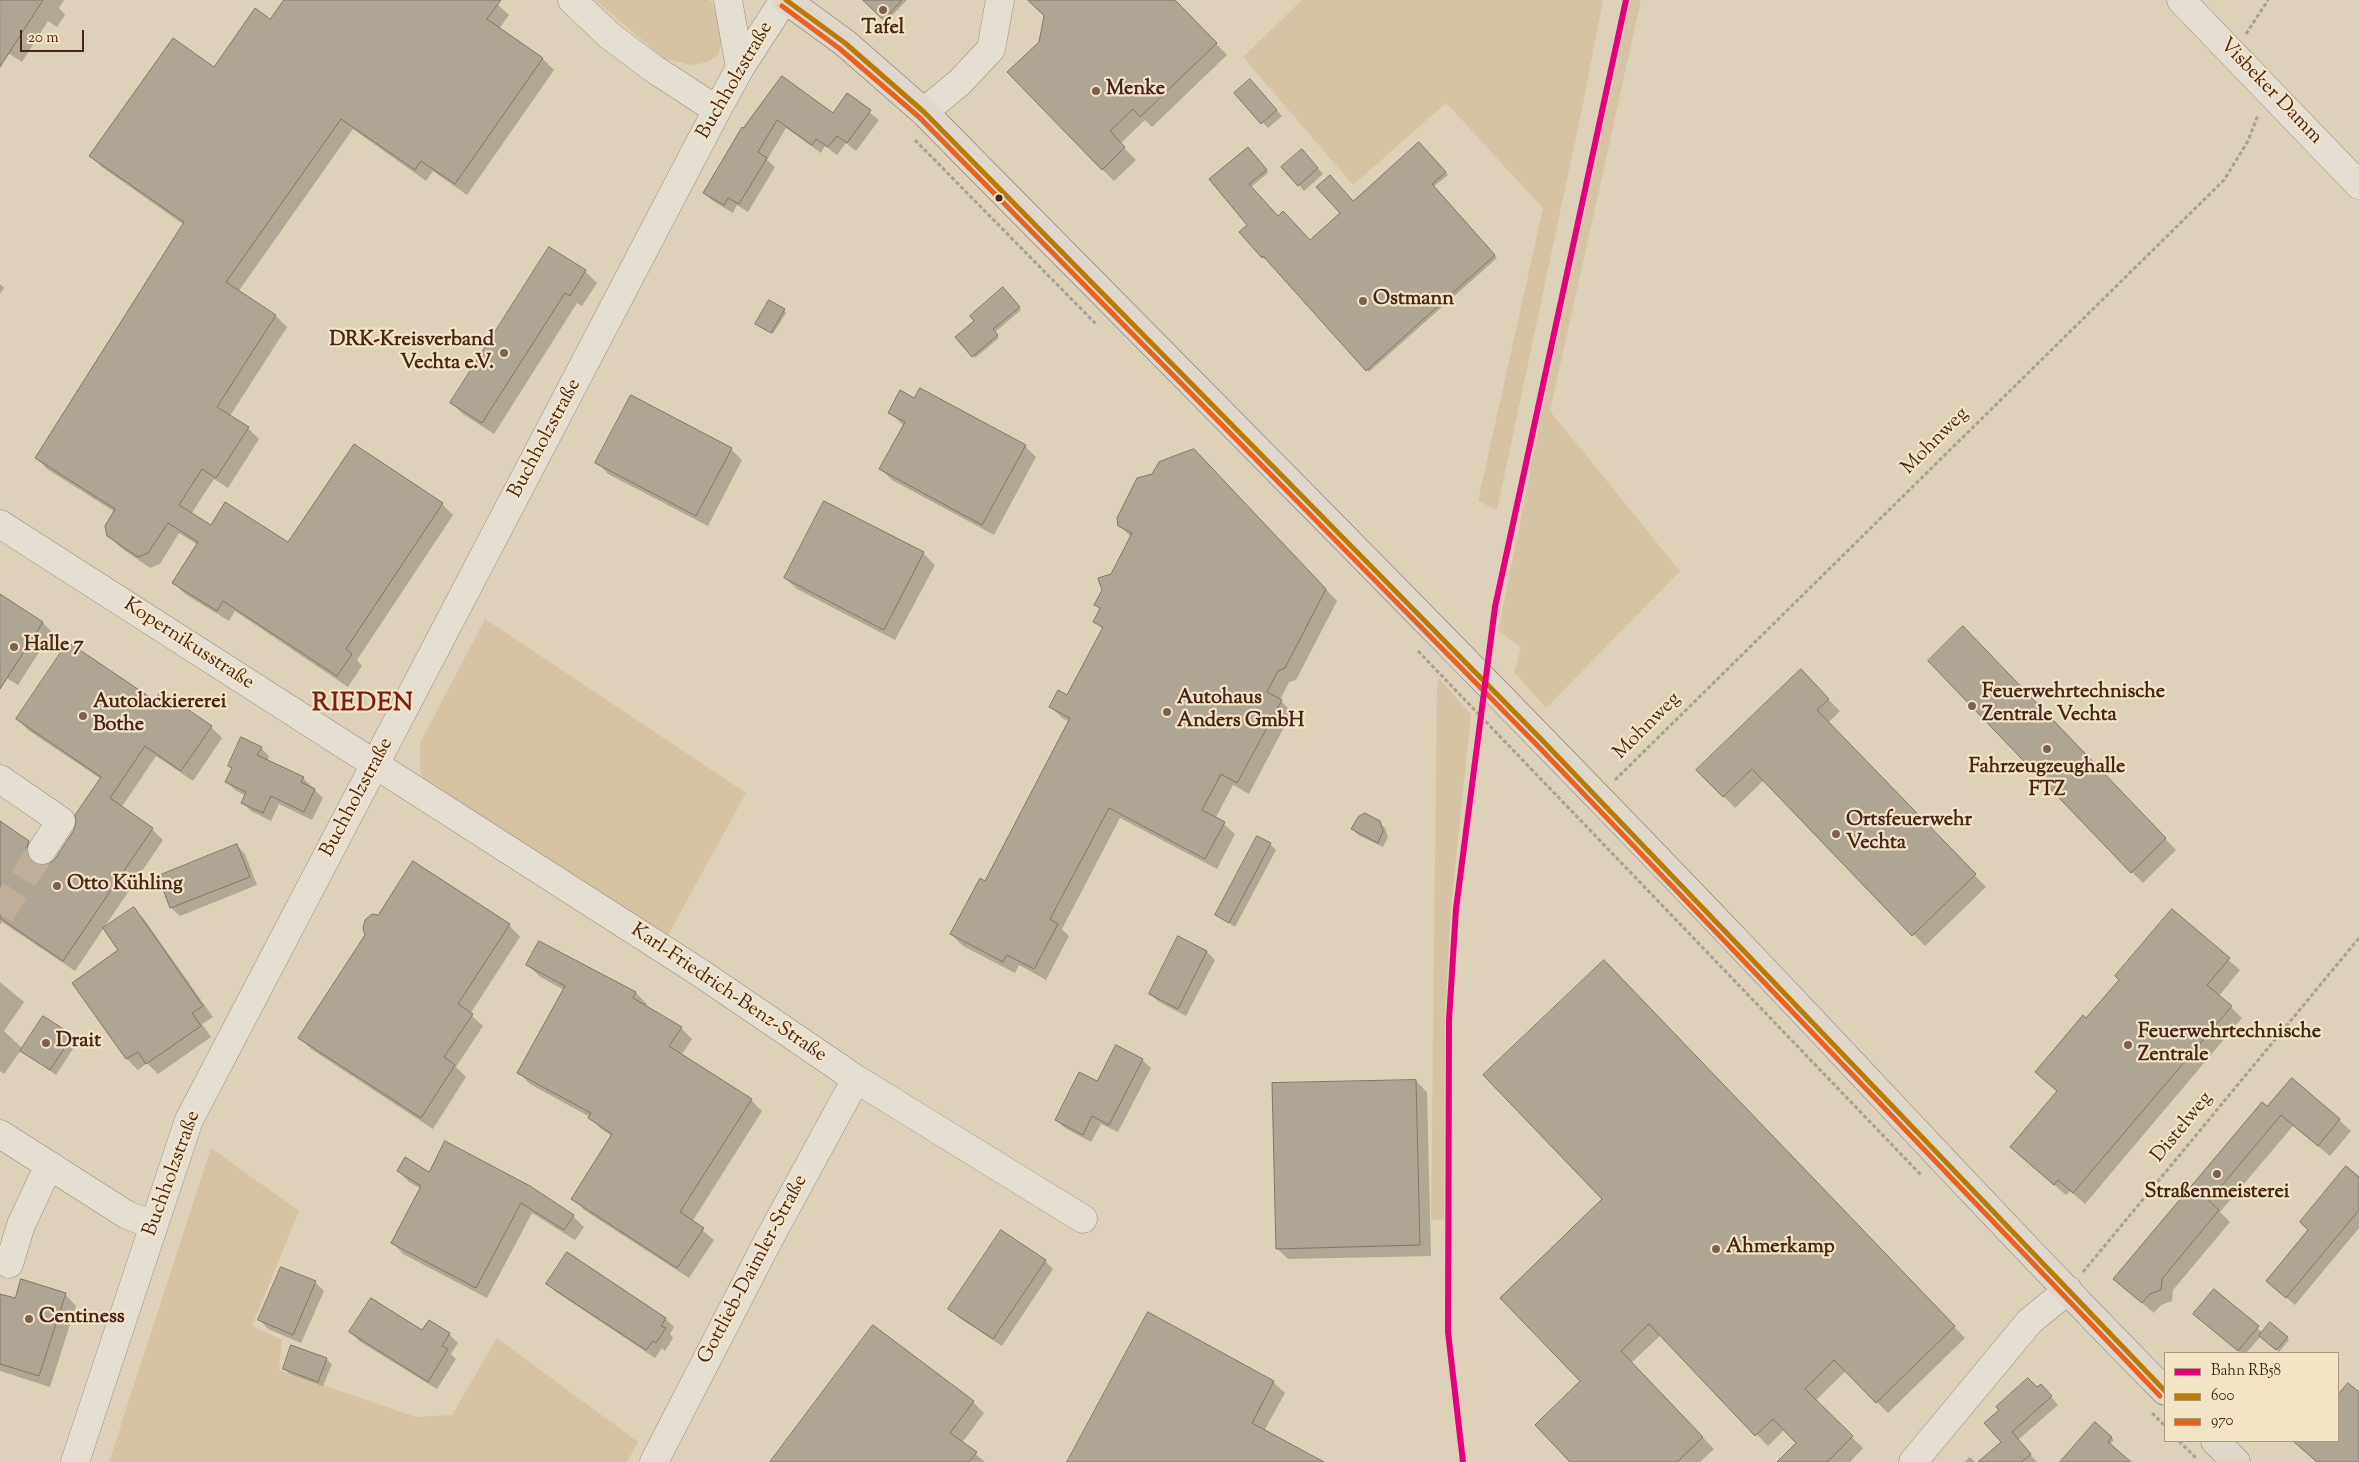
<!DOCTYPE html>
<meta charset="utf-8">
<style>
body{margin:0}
#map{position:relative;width:2359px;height:1462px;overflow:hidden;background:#ddd1b9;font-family:"Sorts Mill Goudy",serif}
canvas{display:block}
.legend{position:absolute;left:2164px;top:1352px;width:175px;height:90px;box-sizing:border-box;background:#f3e4c8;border:1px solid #ae9881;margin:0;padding:6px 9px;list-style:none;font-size:15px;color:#472717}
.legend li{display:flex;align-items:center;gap:10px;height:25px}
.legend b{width:25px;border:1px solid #ae9881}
.scale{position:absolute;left:20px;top:30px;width:64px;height:22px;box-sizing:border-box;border:2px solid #472717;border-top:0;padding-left:6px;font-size:15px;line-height:18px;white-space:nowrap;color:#472717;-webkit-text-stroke:4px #f3e4c8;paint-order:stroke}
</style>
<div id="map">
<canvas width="2359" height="1462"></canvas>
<ul class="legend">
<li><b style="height:6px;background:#e5007d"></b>Bahn RB58</li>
<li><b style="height:6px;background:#b97a08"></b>600</li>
<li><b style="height:6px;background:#e96221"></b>970</li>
</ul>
<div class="scale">20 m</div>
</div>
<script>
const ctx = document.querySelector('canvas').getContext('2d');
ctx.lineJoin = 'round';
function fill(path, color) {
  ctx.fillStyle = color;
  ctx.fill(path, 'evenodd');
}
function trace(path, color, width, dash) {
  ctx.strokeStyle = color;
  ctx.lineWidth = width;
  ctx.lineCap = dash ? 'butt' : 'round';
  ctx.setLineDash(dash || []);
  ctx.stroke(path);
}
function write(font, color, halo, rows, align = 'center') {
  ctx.font = font + ' "Sorts Mill Goudy",serif';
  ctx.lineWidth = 4.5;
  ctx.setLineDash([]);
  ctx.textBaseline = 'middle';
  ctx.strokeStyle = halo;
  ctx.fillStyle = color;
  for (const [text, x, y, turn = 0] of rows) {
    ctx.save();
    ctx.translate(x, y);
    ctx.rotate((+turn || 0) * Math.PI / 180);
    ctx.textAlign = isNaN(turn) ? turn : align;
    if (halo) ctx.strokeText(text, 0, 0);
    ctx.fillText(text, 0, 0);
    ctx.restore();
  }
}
fill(new Path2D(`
 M595 0H709L712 2 724 35 718 55 708 62 692 65 665 59Z
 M1302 0H1603L1583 104 1497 510 1478 501 1543 208 1446 103 1353 185 1243 57Z
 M1631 0H1641L1550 411 1680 571 1546 708 1514 672 1521 648 1501 632H1498L1544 402Z
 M485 619 746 793 667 937 423 782 420 766V743Z
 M1439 678 1471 715 1451 906 1445 1017 1444 1219 1431 1220 1437 688Z
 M211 1148 299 1211 252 1326 282 1340 279 1370 416 1417 452 1415 497 1338 638 1442 627 1462H109Z`), '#d6c3a3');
fill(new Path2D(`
 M0 0H64L59 8 65 15 57 27 48 21 22 62 0 48Z
 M285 0H493L509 15 499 29 543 59 554 70 467 195 433 171 426 181 353 129 238 292 276 316 287 327 230 416 248 428 259 439 228 488 214 479 191 514 211 527 289 544 442 504 453 515 357 660 362 666 348 687 235 611 229 621 185 594 174 583 198 545 179 533 160 564 150 568 120 547 108 535 115 512 47 469 36 457 184 225 102 167 91 156 214 68 270 21Z
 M864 0H907L887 21Z
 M1030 0H1174L1227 55 1152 127 1145 120 1120 144 1136 160 1114 181 1102 169 1040 43 1045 16Z
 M782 77 833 115 848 95 879 120 856 151 846 143 837 155 825 146 821 153 786 128 767 160 775 167 748 212 737 205 733 213 713 201 704 193 744 129Z
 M1255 86 1282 116 1268 128 1235 93Z
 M1419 143 1448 175 1433 187 1497 258 1369 372 1267 258 1265 259 1241 232 1248 225 1211 179 1250 151 1268 173 1251 187 1278 218 1310 242Z
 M1307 156 1323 174 1304 191 1299 185Z
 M549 249 585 271 597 283 582 306 577 303 494 434 463 414 451 402Z
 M0 284 4 288 0 294Z
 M1003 289 1021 310 995 332 999 338 975 358 957 337 976 321Z
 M784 310 786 313 773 334 759 326Z
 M915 400 1025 446 1036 457 994 535 892 480 881 469 904 426 890 413Z
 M731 449 742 460 708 526 608 474 597 462Z
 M1205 463 1337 601 1296 680 1289 682 1280 700 1292 712 1249 794 1233 785 1216 817 1235 834 1217 869 1120 818 1062 929 1069 936 1046 980 1019 965 1015 973 963 946 951 934 986 883 1070 722 1062 718 1051 707 1068 697 1103 630 1095 621 1101 610 1096 605 1131 537 1119 525Z
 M825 502 923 553 935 565 895 640 797 589 785 578Z
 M0 595 43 623 52 632 18 685 0 674Z
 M1975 639 2176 850 2143 883 2132 872Z
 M1800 671 1840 711 1828 723 1986 887 1925 946 1764 780 1735 808 1698 770Z
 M161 693 211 727 222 738 193 781 156 756 121 808 152 829 163 840 75 971 2 922 0 925V823L28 842 39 853 38 866 49 865 56 860 75 830 101 779 28 730 18 719 155 702Z
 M261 748 269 756 267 761 303 778 323 798 312 820 279 804 271 821 251 811 243 803 246 796 235 790 227 782 233 769 229 766Z
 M1379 822 1385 828 1388 837 1383 847 1358 835 1353 829Z
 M1270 844 1276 850 1235 927 1217 915Z
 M237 846 245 854 257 885 180 916 171 908 159 877Z
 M133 908 144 919 213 1017 202 1024 211 1037 158 1074 147 1063 138 1070 127 1059 74 983 120 950Z
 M2172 911 2240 970 2219 996 2242 1018 2085 1204 2070 1191 2066 1195 2011 1147 2058 1092 2037 1072 2087 1020 2120 980Z
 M509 925 520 937 470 1014 483 1026 456 1067 466 1077 433 1129 311 1049 299 1037Z
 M540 943 636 993 647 1004 646 1006 681 1028 692 1039 681 1056 751 1100 762 1111 692 1222 714 1240 689 1278 584 1210 573 1198 612 1136 601 1129 590 1117 530 1084 519 1073 564 990 539 976 528 965Z
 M1207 952 1215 960 1186 1016 1159 1002 1150 994Z
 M1615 973 1965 1338 1888 1413 1846 1371 1815 1401 1863 1448 1850 1462H1781L1798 1443 1785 1429 1768 1446 1661 1335 1631 1363 1714 1449 1700 1462H1572L1604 1200Z
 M0 982 24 1002 4 1031 23 1049 72 1036 78 1041 56 1075 21 1050 4 1074 0 1071Z
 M1142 1060 1151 1068 1118 1132 1101 1124 1091 1142 1065 1128 1056 1120 1098 1083Z
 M1416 1081 1427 1092 1431 1256 1288 1259 1277 1248Z
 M2268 1108 2339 1120 2351 1131 2330 1156 2293 1126 2220 1212 2230 1222 2173 1290 2172 1301 2161 1305 2154 1313 2126 1290Z
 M398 1171 429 1173 573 1216 584 1227 575 1240 532 1213 487 1298 403 1254 393 1243 421 1189 409 1182Z
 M2359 1179V1228L2295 1305 2276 1289Z
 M1045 1261 1053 1269 1002 1346 958 1317 950 1309Z
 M315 1282 324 1291 301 1343 268 1329 260 1320Z
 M547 1284 666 1319 674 1327 670 1334 673 1338 665 1351 662 1348 655 1358 556 1292Z
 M2214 1291 2263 1333 2270 1324 2289 1340 2279 1352 2261 1336 2246 1353H2241L2200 1319Z
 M65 1294 76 1306 50 1387 0 1371V1295L15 1300Z
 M429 1321 449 1334 458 1343 451 1354 456 1359 437 1389 359 1341 351 1332H423Z
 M326 1359 332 1364 323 1386 290 1374 284 1369Z
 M1273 1382 1285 1393 1264 1431 1322 1462H1068Z
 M2348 1385 2359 1394V1462H2317L2298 1444 2300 1441H2338V1397Z
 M2037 1389 2048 1393 2058 1405 2018 1440 2037 1462H1980L2003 1442Z
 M973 1402 984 1413 962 1443 985 1462H772Z
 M2095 1423 2114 1440 2109 1445 2121 1462H2064Z
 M1970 1457 1975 1462H1964Z`), '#0003');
const building = new Path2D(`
 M0 0H43L0 67Z
 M284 0H501L487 19 543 58 455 184 421 161 415 170 341 119 226 282 276 315 217 407 249 427 216 478 202 469 179 505 211 525 225 502 288 542 354 444 443 503 346 649 352 654 337 676 223 601 217 611 172 583 198 542 168 523 148 553 138 557 107 536 105 526 115 509 35 458 184 222 89 156 173 38 214 67 255 8 270 19Z
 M863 0H902L884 20Z
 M1028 0H1175L1217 43 1140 117 1133 109 1110 131 1125 147 1102 170 1007 72 1039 42 1044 16Z
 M782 76 833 113 847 93 871 110 847 143 837 136 828 147 816 139 812 145 777 120 758 152 767 158 739 204 728 198 724 205 703 193 742 127 743 128Z
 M1250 79 1277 110 1261 124 1234 93Z
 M1419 142 1446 172 1432 184 1495 255 1366 371 1263 256 1262 258 1239 232 1247 225 1209 179 1248 147 1267 170 1249 184 1278 216 1283 211 1310 240 1340 213 1316 187 1330 175 1353 201Z
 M1302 149 1318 168 1298 186 1281 167Z
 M549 247 586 270 570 296 565 293 482 423 450 403Z
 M1003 287 1020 307 993 329 998 335 972 357 955 337 974 321 970 316Z
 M769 300 785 309 771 333 755 324Z
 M920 388 1026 445 982 525 879 469 905 422 888 413 900 390 914 398Z
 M631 395 732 448 696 516 595 463Z
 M1194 449 1326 589 1285 668 1278 671 1267 692 1282 700 1237 783 1221 774 1202 810 1225 822 1205 859 1109 808 1050 919 1058 924 1034 969 1007 955 1003 962 950 934 980 878 985 881 1070 718 1049 707 1058 690 1067 695 1103 627 1093 622 1100 608 1094 605 1102 590 1098 578 1111 574 1132 533 1118 526 1117 518 1137 478 1152 474 1159 462Z
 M824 501 924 552 884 630 784 578Z
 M0 594 43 622 0 689Z
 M1963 626 2166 838 2131 873 1928 661Z
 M68 642 154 700 161 691 212 726 181 771 145 746 110 798 153 828 63 961 0 918V821L29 841 26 850 28 857 33 863 41 866 49 864 55 859 74 830 76 822 75 815 101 777 16 719Z
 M1801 669 1829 699 1817 710 1976 874 1912 936 1752 769 1723 797 1696 770Z
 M241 737 262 747 257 755 304 777 301 782 315 789 304 812 271 796 263 813 241 803 246 792 225 782 232 768 228 766Z
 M1365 813 1380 821 1383 831 1378 843 1351 829 1358 817Z
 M1257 836 1271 843 1229 923 1215 915Z
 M237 844 250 877 170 908 158 876Z
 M413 861 510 924 458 1004 473 1014 444 1057 455 1065 421 1118 298 1038 365 935 363 928 365 920 372 914 378 915Z
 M134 907 203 1006 192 1013 201 1026 146 1064 138 1052 126 1059 72 983 118 950 103 928Z
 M2172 909 2230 958 2207 985 2232 1006 2073 1193 2058 1180 2054 1185 2010 1147 2057 1091 2035 1072 2083 1015 2086 1018 2119 980 2115 976Z
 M1178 936 1207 951 1178 1009 1149 994Z
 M539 941 636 992 633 998 682 1027 669 1046 752 1099 680 1212 704 1228 677 1268 571 1199 612 1134 588 1118 591 1113 517 1073 565 986 526 965Z
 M1604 960 1955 1326 1876 1403 1834 1360 1805 1389 1853 1436 1827 1462H1777L1796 1443 1773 1419 1755 1436 1649 1324 1621 1351 1703 1437 1677 1462H1570L1535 1425 1580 1381 1500 1298 1602 1199 1483 1075Z
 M43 1016 73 1035 50 1070 20 1051Z
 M1116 1045 1143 1059 1109 1125 1092 1116 1083 1135 1055 1120 1079 1072 1097 1081Z
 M2292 1078 2340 1119 2318 1146 2281 1115 2209 1201 2219 1210 2162 1279 2161 1290 2150 1294 2142 1303 2113 1279 2262 1102 2267 1106Z
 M1416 1080 1420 1245 1276 1249 1272 1083Z
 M445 1141 530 1186 574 1215 564 1230 521 1203 476 1288 391 1243 421 1186 397 1171 405 1157 429 1172Z
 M2346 1166 2359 1177V1210L2286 1298 2266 1281 2308 1230 2300 1222Z
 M1001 1230 1046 1260 993 1339 948 1309Z
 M567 1252 666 1318 661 1326 666 1328 656 1343 653 1341 646 1350 546 1284Z
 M281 1267 316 1281 293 1335 258 1320Z
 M21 1279 66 1293 39 1376 0 1364V1294L15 1298Z
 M2214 1289 2259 1326 2238 1351 2193 1314Z
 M371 1298 422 1330 429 1320 450 1333 442 1346 448 1349 428 1382 349 1332Z
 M1148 1312 1274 1381 1252 1423 1324 1462H1067Z
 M2270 1322 2288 1337 2276 1350 2259 1336Z
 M873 1325 974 1401 950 1433 977 1452 969 1462H770Z
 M291 1345 327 1358 318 1382 283 1369Z
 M2028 1378 2037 1387 2041 1384 2052 1396 2012 1432 2031 1454 2022 1462H1978L2001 1442 1984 1423 1999 1410 1996 1407Z
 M2348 1383 2359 1392V1462H2317L2293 1441H2338V1395Z
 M2095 1422 2112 1437 2108 1442 2131 1462H2060Z`);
fill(building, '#afa594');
trace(building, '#827669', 1);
trace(new Path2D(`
 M0 914 42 850`), '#bfaf99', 28, [28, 14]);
const minor = new Path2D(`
 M572 0 610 36 654 69 717 110
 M728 0 740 68
 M2181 0 2359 185
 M924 112 960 82 991 49 1000 0
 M0 524 699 972 856 1079 1083 1219
 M0 779 61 821 42 850
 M0 1134 127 1215 154 1225
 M9 1264 21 1225 49 1165
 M75 1462 189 1120 717 110 740 68 784 0
 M654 1462 769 1239 856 1079
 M1913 1462 2030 1321 2068 1290`);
const major = new Path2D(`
 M786 0 845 43 924 112C1199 391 1475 667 1745 950 1885 1097 2022 1247 2165 1391
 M2215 1441 2236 1462`);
trace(minor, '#988d7e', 29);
trace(major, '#827669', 29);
trace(new Path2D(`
 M2246 34 2268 0
 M915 140 1096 324
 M1418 651 1921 1175
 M1615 780 2224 180 2248 141 2258 115
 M2083 1272 2359 938
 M2152 1413 2165 1426
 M2179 1441 2196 1458`), '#a8a196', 3, [4, 2.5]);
trace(minor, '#e4ded2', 28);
trace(major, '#dfd8ca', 28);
trace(new Path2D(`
 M786 0 845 43 924 112 1541 739 2165 1391`), '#b97a08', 5);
trace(new Path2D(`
 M782 6 840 49 919 117 1536 744 2160 1396`), '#e96221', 5);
trace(new Path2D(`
 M1463 1462 1448 1332 1449 1020 1456 909 1495 607 1626 0`), '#e5007d', 6);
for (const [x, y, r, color] of [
 [883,10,5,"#7c6250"],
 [1096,91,5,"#7c6250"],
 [999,198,4.5,"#472717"],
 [1363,301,5,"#7c6250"],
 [504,353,5,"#7c6250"],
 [14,647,5,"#7c6250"],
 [1972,706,5,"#7c6250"],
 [1167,712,5,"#7c6250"],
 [83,716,5,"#7c6250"],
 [2047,749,5,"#7c6250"],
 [1836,834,5,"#7c6250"],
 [57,886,5,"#7c6250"],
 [46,1043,5,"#7c6250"],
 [2128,1045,5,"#7c6250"],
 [2217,1174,5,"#7c6250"],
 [1716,1249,5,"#7c6250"],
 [29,1319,5,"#7c6250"]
]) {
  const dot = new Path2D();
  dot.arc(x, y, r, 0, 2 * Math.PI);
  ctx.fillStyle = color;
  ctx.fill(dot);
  trace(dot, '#f3e4c8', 2);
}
write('bold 20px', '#472717', '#f3e4c8', [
 ["Tafel",883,30,"center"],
 ["Menke",1106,91],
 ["Ostmann",1373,301],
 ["DRK-Kreisverband",494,342,"right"],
 ["Vechta e.V.",494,365,"right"],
 ["Halle 7",24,647],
 ["Feuerwehrtechnische",1982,694],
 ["Zentrale Vechta",1982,717],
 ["Autohaus",1177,700],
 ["Anders GmbH",1177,723],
 ["Autolackiererei",93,704],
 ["Bothe",93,727],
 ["Fahrzeugzeughalle",2047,769,"center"],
 ["FTZ",2047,792,"center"],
 ["Ortsfeuerwehr",1846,822],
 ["Vechta",1846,845],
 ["Otto Kühling",67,886],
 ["Feuerwehrtechnische",2138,1034],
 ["Zentrale",2138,1057],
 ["Drait",56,1043],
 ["Straßenmeisterei",2217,1194,"center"],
 ["Ahmerkamp",1726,1249],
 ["Centiness",39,1319]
], 'left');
write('20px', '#472717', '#f3e4c8', [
 ["Buchholzstraße",736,81,-60],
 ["Visbeker Damm",2270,92,46],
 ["Buchholzstraße",546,439,-62],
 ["Mohnweg",1936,442,-45],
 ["Kopernikusstraße",188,645,33],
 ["Mohnweg",1648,727,-45],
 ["Buchholzstraße",358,798,-62],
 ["Karl-Friedrich-Benz-Straße",728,994,34],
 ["Distelweg",2183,1128,-51],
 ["Buchholzstraße",173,1174,-70],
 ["Gottlieb-Daimler-Straße",754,1270,-62]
]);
ctx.letterSpacing = '1px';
write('bold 25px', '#7a1f14', '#f3e4c8', [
 ["RIEDEN",363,706]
]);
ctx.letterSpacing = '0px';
</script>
